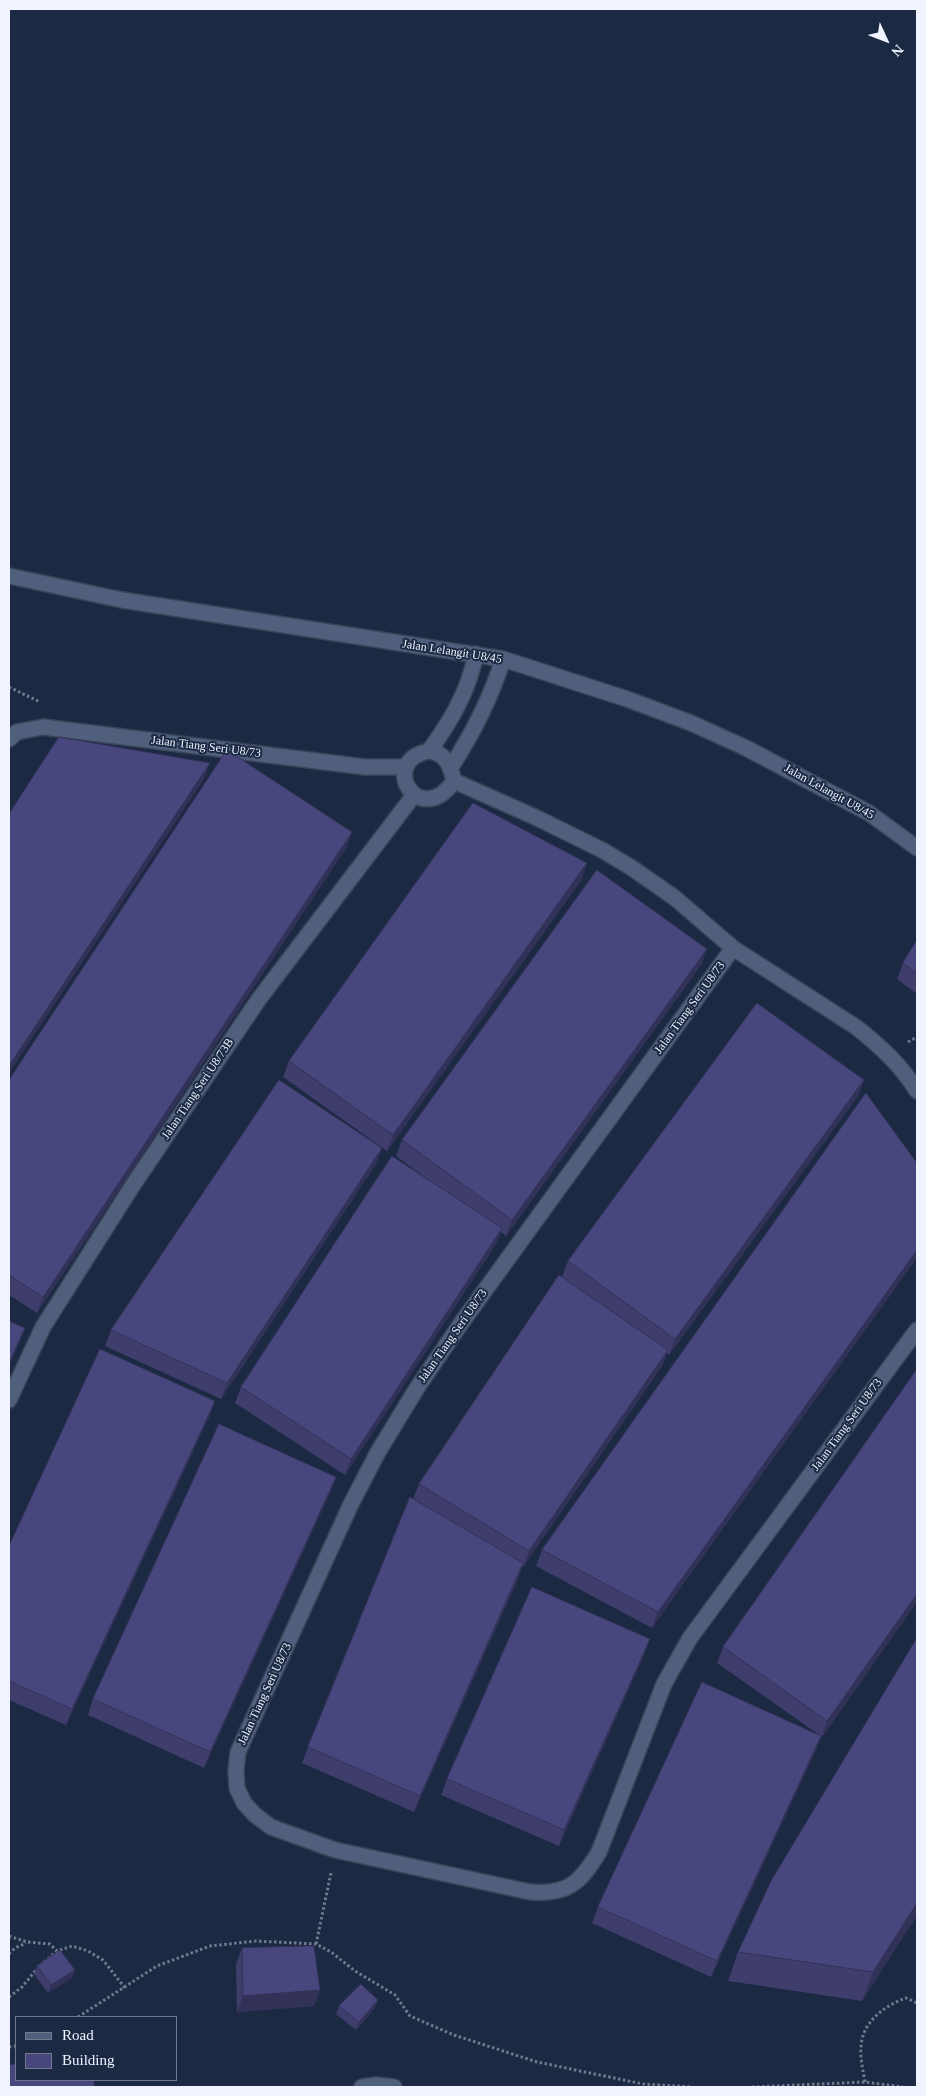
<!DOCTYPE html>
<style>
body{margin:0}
#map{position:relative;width:926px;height:2096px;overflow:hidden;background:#1c2943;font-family:Georgia,serif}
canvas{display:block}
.frame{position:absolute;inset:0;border:10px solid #eff4ff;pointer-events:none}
.legend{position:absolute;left:15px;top:2016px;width:162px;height:65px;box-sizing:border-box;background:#1c2943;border:1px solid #707a8e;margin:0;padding:6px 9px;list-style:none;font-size:15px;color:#eff4ff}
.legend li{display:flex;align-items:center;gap:10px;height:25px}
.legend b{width:25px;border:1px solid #707a8e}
.north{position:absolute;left:861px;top:15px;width:50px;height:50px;-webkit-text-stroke:4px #1c2943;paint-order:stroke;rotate:133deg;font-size:14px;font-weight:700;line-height:20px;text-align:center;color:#eff4ff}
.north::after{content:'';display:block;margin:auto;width:18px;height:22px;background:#eff4ff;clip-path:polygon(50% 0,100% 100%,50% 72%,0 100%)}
</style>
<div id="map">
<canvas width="926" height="2096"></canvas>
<div class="frame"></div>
<ul class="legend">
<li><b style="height:6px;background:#505f7c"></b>Road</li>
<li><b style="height:14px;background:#48477d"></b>Building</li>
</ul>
<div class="north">N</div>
</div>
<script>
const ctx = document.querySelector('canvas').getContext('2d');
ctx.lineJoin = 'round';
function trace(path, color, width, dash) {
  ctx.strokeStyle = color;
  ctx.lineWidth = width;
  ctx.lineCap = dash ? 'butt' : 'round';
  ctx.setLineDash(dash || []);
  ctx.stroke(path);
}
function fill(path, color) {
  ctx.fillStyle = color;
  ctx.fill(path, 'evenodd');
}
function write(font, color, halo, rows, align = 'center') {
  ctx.font = font + ' Georgia,serif';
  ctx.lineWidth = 4;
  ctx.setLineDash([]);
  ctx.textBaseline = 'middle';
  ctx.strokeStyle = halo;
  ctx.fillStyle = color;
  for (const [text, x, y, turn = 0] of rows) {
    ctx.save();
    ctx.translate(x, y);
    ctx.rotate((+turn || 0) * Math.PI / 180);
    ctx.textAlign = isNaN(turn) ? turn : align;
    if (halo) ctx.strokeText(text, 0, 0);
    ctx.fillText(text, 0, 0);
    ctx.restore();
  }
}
const minor = new Path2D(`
 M9 576 122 600 503 659 627 699 691 723 746 748 869 813 917 848
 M9 739 17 732 43 727 365 767H405
 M429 751C446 753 450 765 454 781 419 831 377 761 429 751Z
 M429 751C451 721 468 692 476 654
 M451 767C473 733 491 698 503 659
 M454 781 535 817 602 850 632 868 675 898 733 948 856 1027C880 1046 901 1065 917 1091
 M733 948 462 1322 417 1388 378 1452 351 1504 238 1752 236 1770 237 1788 244 1803 255 1815 271 1827 335 1850 530 1892C568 1895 580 1883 599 1852L664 1684 690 1638 917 1330
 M9 1400 43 1327 133 1185 259 999 414 795
 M362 2087 376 2085 394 2087`);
trace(minor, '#394357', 18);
trace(new Path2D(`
 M9 687 40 702
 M908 1042 917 1037
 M9 1936 27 1942 50 1944 57 1951 72 1946 88 1951 103 1960 125 1988
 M316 1944 331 1873
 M9 1954 15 1948 26 1943
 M44 1962 57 1951
 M9 1997 22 1987 36 1970
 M78 2017 157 1966 210 1946 256 1941 316 1944 331 1952 355 1971 395 1995 410 2016 454 2035 537 2062 643 2084 693 2087
 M9 2047 16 2046
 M865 2082C863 2070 860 2058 861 2047 862 2022 885 2005 906 1998L917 2003
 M752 2087 865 2082 903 2087`), '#707a8e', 3, [2.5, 2.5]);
trace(minor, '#505f7c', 15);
fill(new Path2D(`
 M352 832 346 848 37 1313 9 1295V1080Z
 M582 879 387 1151 283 1077 289 1061Z
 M917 940V994L897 979 903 963Z
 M707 949 701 965 506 1236 501 1232 496 1244 345 1475 235 1403 241 1387 434 1184 396 1156 402 1140Z
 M864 1080 858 1096 669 1355 667 1353 662 1366 523 1567H522L518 1579 414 1812 302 1763 308 1747 413 1499 419 1484 562 1277 568 1261Z
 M866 1093 652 1628 536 1566 542 1550Z
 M382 1148 376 1164 221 1399 105 1346 111 1330Z
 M215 1401 209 1417 66 1725 9 1700V1546Z
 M336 1477 330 1493 204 1768 88 1715 93 1699Z
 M917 1602 822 1737H821L815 1752 711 1977 592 1923 598 1907 818 1734 717 1663 723 1647Z
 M917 1638V1915L862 2001 728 1981 738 1952Z
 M644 1655 559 1846 441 1795 447 1779Z
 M242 1948 320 1990 314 2006 237 2012 236 1964Z
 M37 1966 72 1978 48 1993 34 1974Z
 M339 2006 375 2008 356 2030 336 2014Z`), '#3e3d6c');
fill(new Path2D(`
 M210 763 204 779 9 1073V1066Z
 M352 832 346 848 37 1313 43 1297Z
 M587 863 582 879 387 1151 393 1135Z
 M707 949 701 965 506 1236 512 1220Z
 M864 1080 858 1096 669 1355 675 1339Z
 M382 1148 376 1164 221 1399 227 1383Z
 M502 1228 496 1244 345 1475 351 1459Z
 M917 1250V1258L652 1628 658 1612Z
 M25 1328 19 1344 9 1366V1363Z
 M668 1350 662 1366 523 1567 529 1551Z
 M215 1401 209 1417 66 1725 72 1709Z
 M336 1477 330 1493 204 1768 210 1752Z
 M523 1563 518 1579 414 1812 420 1796Z
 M917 1594V1602L822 1737 827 1721Z
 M650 1639 644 1655 559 1846 564 1830Z
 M821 1736 815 1752 711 1977 717 1961Z
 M917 1903V1915L862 2001 873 1972Z
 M75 1970 72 1978 48 1993 51 1985Z
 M320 1990 314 2006 237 2012 243 1996Z
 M378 2000 375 2008 356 2030 359 2022Z`), '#323258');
const building = new Path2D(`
 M59 737 210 763 9 1066V814Z
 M227 750 352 832 43 1297 9 1275V1080Z
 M473 803 587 863 393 1135 289 1061Z
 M597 870 707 949 512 1220 402 1140Z
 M917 940V973L903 963Z
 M757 1003 864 1080 675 1339 568 1261Z
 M279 1080 382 1148 227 1383 111 1330Z
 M866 1093 917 1163V1250L658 1612 542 1550Z
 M392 1156 502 1228 351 1459 241 1387Z
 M559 1275 668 1350 529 1551 419 1484Z
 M9 1321 25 1328 9 1363Z
 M100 1349 215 1401 72 1709 9 1681V1546Z
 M917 1369V1594L827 1721 723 1647Z
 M219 1424 336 1477 210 1752 93 1699Z
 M410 1497 523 1563 420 1796 308 1747Z
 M532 1587 650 1639 564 1830 447 1779Z
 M917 1638V1903L873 1972 738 1952 771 1881Z
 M702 1682 821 1736 717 1961 598 1907Z
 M314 1946 320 1990 243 1996 242 1948Z
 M60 1950 75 1970 51 1985 37 1966Z
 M361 1984 378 2000 359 2022 339 2006Z
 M16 2064V2080H94V2087H9V2065Z`);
fill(building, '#48477d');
trace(building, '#323258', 1);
write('12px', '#eff4ff', '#1c2943', [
 ["Jalan Lelangit U8/45",452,652,9],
 ["Jalan Tiang Seri U8/73",206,747,7],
 ["Jalan Lelangit U8/45",829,792,29],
 ["Jalan Tiang Seri U8/73",690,1008,-54],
 ["Jalan Tiang Seri U8/73B",198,1089,-56],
 ["Jalan Tiang Seri U8/73",453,1336,-55],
 ["Jalan Tiang Seri U8/73",847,1425,-54],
 ["Jalan Tiang Seri U8/73",265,1694,-65]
]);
</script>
